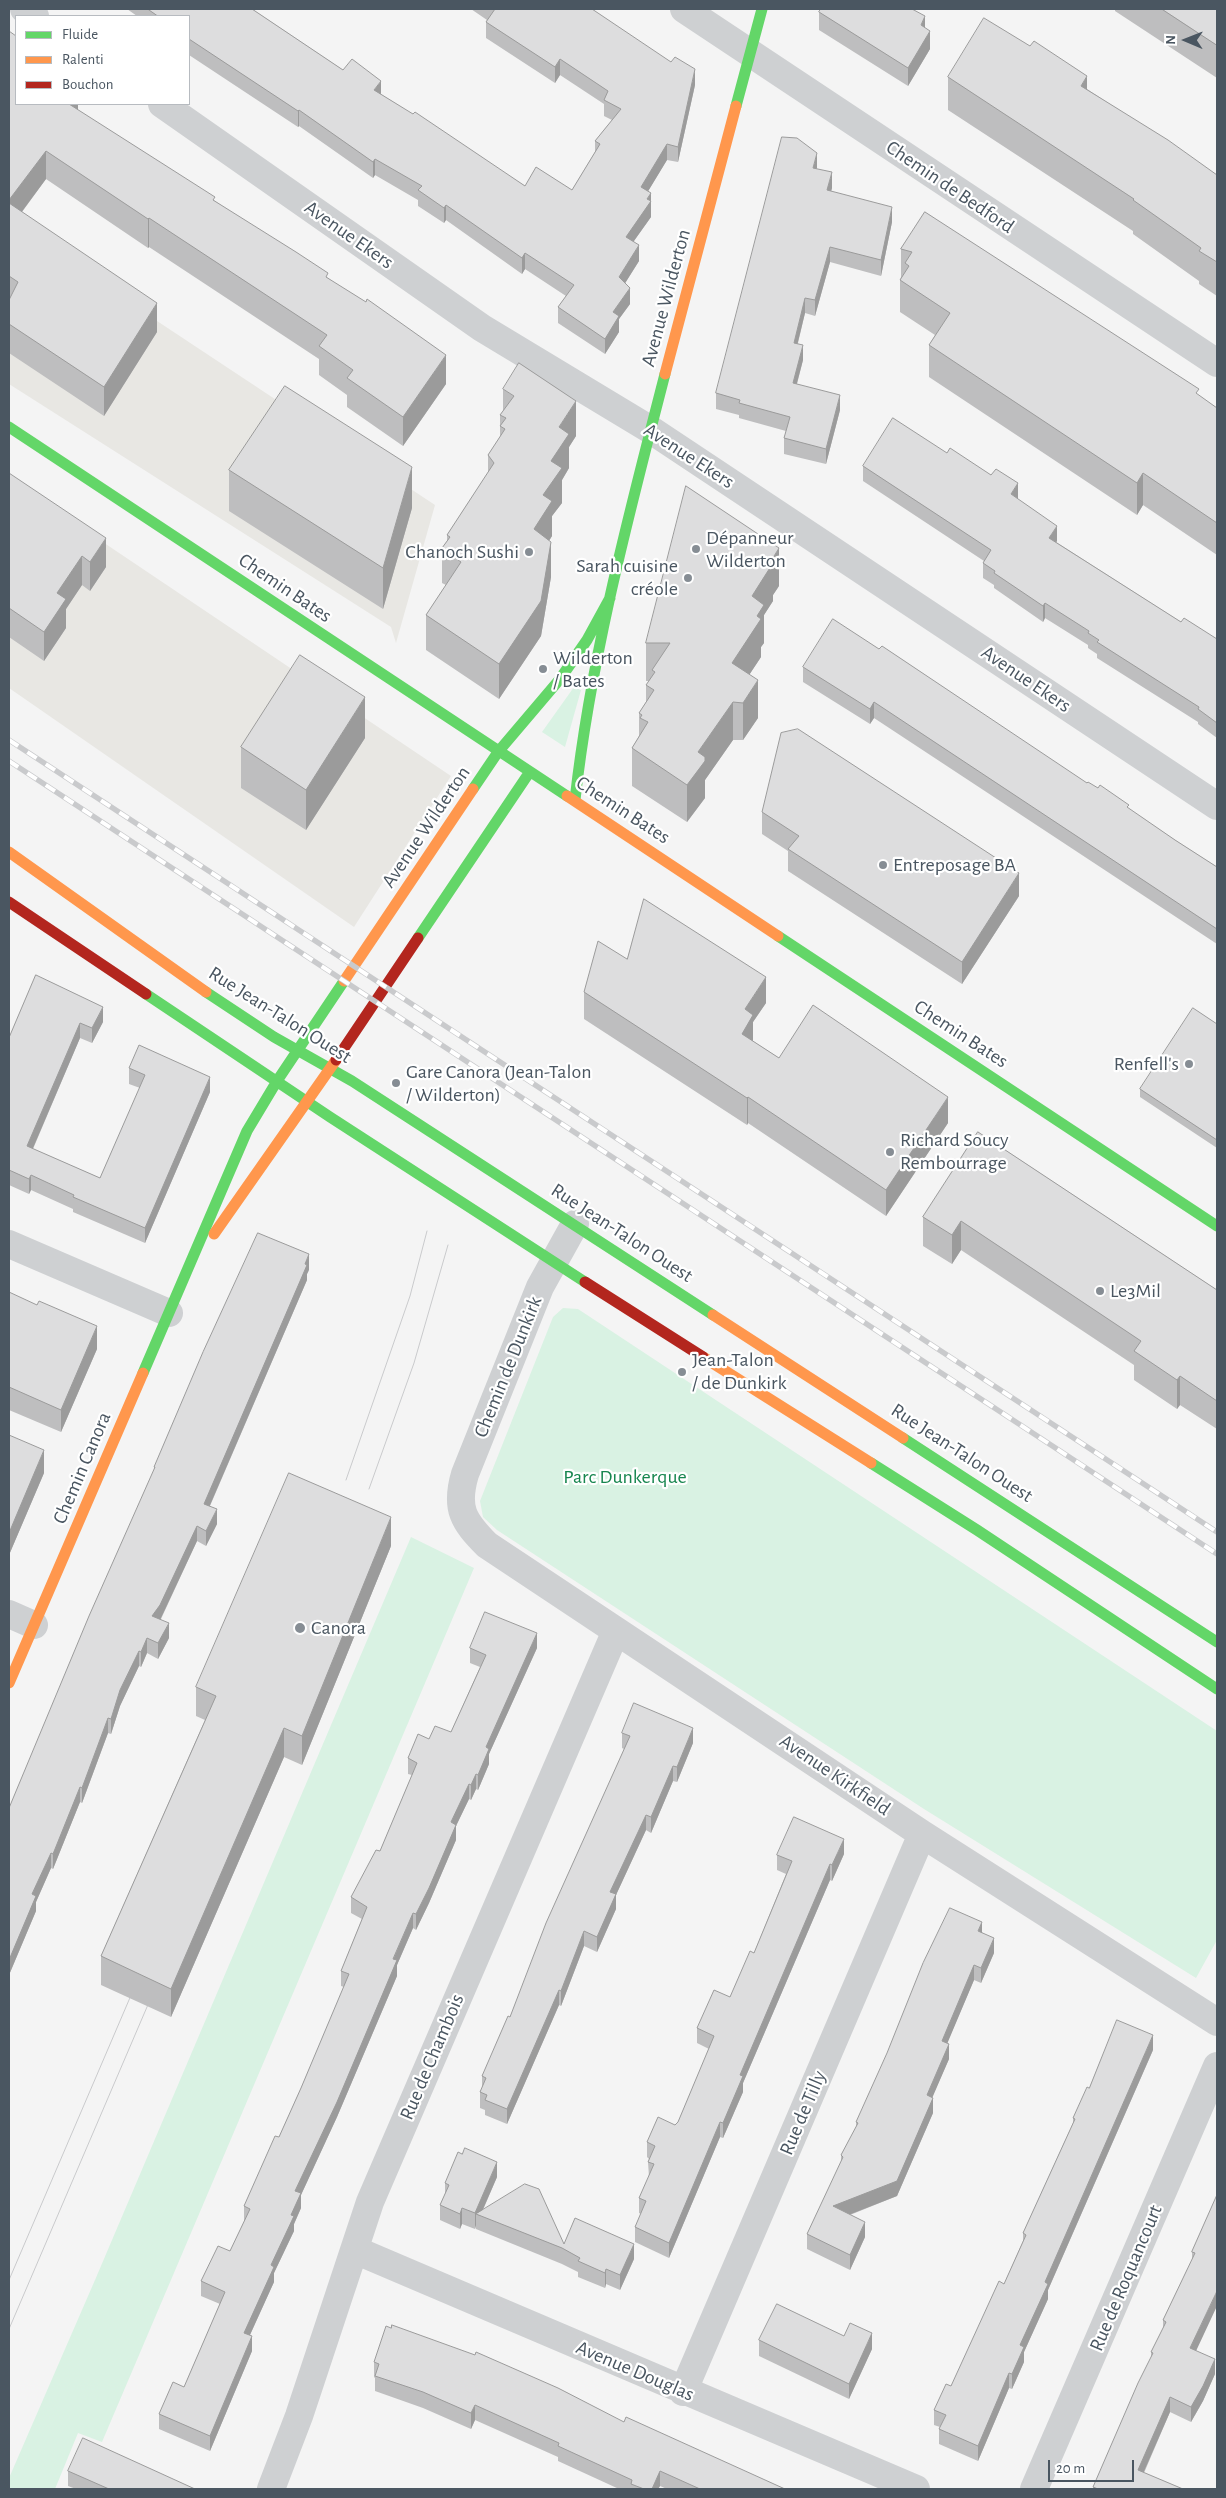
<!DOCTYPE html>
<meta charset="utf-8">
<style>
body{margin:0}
#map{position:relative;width:1226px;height:2498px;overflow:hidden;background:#f4f4f4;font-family:"Alegreya Sans",sans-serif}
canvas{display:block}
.frame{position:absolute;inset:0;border:10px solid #4a5661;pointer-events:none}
.legend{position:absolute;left:15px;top:15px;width:175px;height:90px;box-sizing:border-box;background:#fff;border:1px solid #b7bbc0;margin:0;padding:6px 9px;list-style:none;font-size:15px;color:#4a5661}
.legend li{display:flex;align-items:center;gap:10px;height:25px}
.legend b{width:25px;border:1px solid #b7bbc0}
.north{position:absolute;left:1161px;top:15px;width:50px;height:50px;-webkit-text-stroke:4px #fff;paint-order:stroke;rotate:271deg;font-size:14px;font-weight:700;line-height:20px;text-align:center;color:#4a5661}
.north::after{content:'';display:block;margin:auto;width:18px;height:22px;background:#4a5661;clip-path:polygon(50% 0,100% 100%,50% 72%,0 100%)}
.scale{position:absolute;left:1048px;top:2460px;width:86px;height:22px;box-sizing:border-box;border:2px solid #4a5661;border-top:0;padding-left:6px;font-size:15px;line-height:18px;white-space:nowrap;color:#4a5661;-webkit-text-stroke:4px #fff;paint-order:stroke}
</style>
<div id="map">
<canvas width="1226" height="2498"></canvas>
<div class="frame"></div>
<ul class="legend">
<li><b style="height:6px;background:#63d668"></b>Fluide</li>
<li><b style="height:6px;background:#ff974d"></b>Ralenti</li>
<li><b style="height:6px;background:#b3261e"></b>Bouchon</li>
</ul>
<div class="north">N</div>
<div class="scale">20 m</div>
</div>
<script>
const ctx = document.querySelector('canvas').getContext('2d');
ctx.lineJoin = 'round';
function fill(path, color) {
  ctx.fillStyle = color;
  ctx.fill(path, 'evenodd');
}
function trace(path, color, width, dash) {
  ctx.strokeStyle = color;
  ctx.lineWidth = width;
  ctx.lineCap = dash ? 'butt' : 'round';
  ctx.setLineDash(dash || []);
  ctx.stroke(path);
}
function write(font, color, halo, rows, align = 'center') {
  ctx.font = font + ' "Alegreya Sans",sans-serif';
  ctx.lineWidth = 4.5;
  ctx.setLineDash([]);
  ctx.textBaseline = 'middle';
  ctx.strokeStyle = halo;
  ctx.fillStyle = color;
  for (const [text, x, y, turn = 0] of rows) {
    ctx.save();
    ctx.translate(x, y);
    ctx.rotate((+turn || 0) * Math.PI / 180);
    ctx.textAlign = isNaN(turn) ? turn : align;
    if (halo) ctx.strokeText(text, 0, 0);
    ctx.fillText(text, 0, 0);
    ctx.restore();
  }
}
fill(new Path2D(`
 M9 223 435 505 396 643 391 627 9 384Z
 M9 479 451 776 354 927 9 688Z`), '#e8e7e3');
fill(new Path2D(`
 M574 687 581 690 565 747 542 732Z
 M563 1308 578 1309 1217 1731V1940L1196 1978 924 1809 497 1530 483 1517 480 1501 553 1317Z
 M411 1537 474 1568 102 2442 78 2433 55 2489H9V2478L95 2280Z`), '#d9f2e3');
trace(new Path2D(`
 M24 9 35 16
 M684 9 1217 363
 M162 104 482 328 651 430 1217 806
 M575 1224 540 1287 465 1474C455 1508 463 1521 487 1545L922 1834 1217 2022
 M9 1244 169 1313
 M9 1614 34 1625
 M355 2250 916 2489
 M683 2392 922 1834
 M271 2489 299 2416 370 2202 615 1633
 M1034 2489 1217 2066`), '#ced0d2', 28);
trace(new Path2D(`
 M736 106 762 9
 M9 427 567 796
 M473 789 498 752 560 679 587 640 610 598
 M575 800C591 656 629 514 665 374
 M778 936 1217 1226
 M418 938 529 773
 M206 992 274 1037 352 1081 713 1315
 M146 994 330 1117 585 1282
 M143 1373 247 1131 277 1081 344 981
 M903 1438 1217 1642
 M871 1463 977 1530 1217 1689`), '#63d668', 11);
trace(new Path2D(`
 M665 374 736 106
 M567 796 778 936
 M9 852 206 992
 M344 981 473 789
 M214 1234 336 1060
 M713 1315 903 1438
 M703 1357 871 1463
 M9 1683 143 1373`), '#ff974d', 11);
trace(new Path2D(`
 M9 902 146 994
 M336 1060 418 938
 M585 1282 703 1357`), '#b3261e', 11);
trace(new Path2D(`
 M346 1480 410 1296 427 1231
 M369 1489 414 1363 448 1245
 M9 2280 135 1986
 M9 2329 153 1993`), '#c9cacc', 1);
const rail = new Path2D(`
 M9 740 1217 1532
 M9 761 1217 1554`);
trace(rail, '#c9cacc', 5.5);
trace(rail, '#fff', 4, [11]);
fill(new Path2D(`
 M127 9H252L343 70 525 186 572 190 595 152V141L612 120 604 116V104L560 75 555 83 486 38V22L487 20 471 9H592L695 85 678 162 667 160 648 191 651 193V217L634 241 639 261 625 283 630 304 619 319V332L605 354 558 323V307L566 296 525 269 522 274 446 220 444 223 418 206V200L375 175 373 178 299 126 298 127 189 55V16H137Z
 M1115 9H1217V78L1115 11Z
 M819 12 925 28 930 49 908 86 819 30Z
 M9 31 78 104V110L215 201 328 278 446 384 403 446 347 407V395L319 375V359L149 247 148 248 46 179 22 212 157 332 104 416 9 353Z
 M948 77 1087 89 1217 175V296L1199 284V281L1133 234V231L948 110Z
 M817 169 832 188 831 191 892 222 881 276 830 262 815 316 805 313 798 343 803 360 797 384 840 410 826 464 784 454V438L786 431 739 418V415L716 409V393Z
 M925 212 1217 408V555L1143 505 1137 515 929 377V345L935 335 900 312V280L901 277V249Z
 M503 389 576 436 569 447V468L562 480V503L552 516V536L549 541 551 577 541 636 499 699 426 650V615L446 585 442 583V548L447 541V535L488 473V455L500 437V415L503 411Z
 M947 453 991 475 1018 499 1057 541 1056 542 1181 622 1217 639V738L1198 724V722L1097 658V654L1088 648V645L1045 618 1043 622 994 588V585L983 578V563L984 561 863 481V466Z
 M229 470 412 508 383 609 229 511Z
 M9 473 106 567 90 591 82 585 66 609V628L44 661 9 637Z
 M779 586 773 595V601L764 615V643L761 647V657L749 675 758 718 743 740H733L705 780V798L687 822 632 786V748L639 736V713L646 702V685L649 681H646V643Z
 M803 667 1087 783 1129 809 1175 840 1217 867V944L874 718 870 724 803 682Z
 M365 738 306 830 241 788V747Z
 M762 812 1019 896 962 984 788 871V851L762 834Z
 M627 959 766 1003 753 1022V1041L779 1058 948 1123 886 1216 748 1123 747 1125 584 1019V992Z
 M36 975 103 1022 92 1043 80 1038 33 1149 100 1178 140 1088 129 1084V1068L210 1092 145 1243 73 1212V1209L31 1190 29 1194 9 1185V1038Z
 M1217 1024V1148L1140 1097V1089Z
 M978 1132 1217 1290V1429L1180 1405 1177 1409 1134 1380V1365L961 1250 952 1264 923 1246V1217Z
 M309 1270 307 1274V1280L210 1506 217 1524 206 1546 197 1541 161 1619 169 1638 158 1659 147 1653 141 1667 139 1666 120 1706 111 1734 108 1733 82 1803 80 1802 53 1869 51 1868 36 1902V1911L9 1975V1808L154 1471V1467Z
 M9 1292 97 1349 61 1432 9 1410Z
 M9 1435 44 1473 9 1555Z
 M391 1546 302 1765 284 1757 171 2017 101 1985V1956L205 1720 196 1716V1687Z
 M470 1648H537L489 1754V1764L478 1790 476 1789 471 1800 469 1799 456 1826V1840L429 1903 416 1930 413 1928 397 1965V1976L337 2117 301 2195V2208L294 2224V2231L274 2273V2282L250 2335 252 2351 210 2451 159 2429V2414L184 2387 220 2304 201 2296V2281L230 2251 244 2222V2206L279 2137 301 2088 344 1987 341 1986V1971L362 1919 351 1913V1897L380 1851 412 1775 408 1774V1758L429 1739 451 1732 480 1667 470 1663Z
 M622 1733 693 1743 677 1782 673 1781 651 1833 646 1830 616 1895V1909L597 1952 584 1946 561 2006 559 2005 507 2124 485 2115V2110L480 2108V2092L482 2088V2076L510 2017 624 1749 622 1748Z
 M844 1854 832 1881 830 1880 743 2083V2092L723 2138 720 2137 669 2258 635 2242V2227L641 2214 639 2213V2198L649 2177 648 2162 649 2159 647 2157V2142L675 2125 678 2122 709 2049 697 2043V2028L730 1997 754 1953 786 1874 777 1870V1855Z
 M982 1932 994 1953 981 1983 974 1980 947 2043 949 2059 932 2097 933 2113 897 2196 850 2215 865 2237 850 2270 807 2249V2234L841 2163V2155L856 2127V2122Z
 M1153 2050 1048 2290V2299L1024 2352V2362L1012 2389 1009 2388 978 2461 939 2444V2429L940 2427 934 2425V2410L951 2386 1004 2284 1023 2241V2233L1073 2123V2118L1089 2088Z
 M497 2177 483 2210 564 2244 634 2259 620 2290 606 2284 605 2288 578 2277V2272L562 2264 476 2229V2225L475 2229 462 2224 460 2229 440 2220V2205L445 2194V2183Z
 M1217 2195 1196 2351 1215 2374 1203 2401 1191 2422 1170 2412 1144 2473 1183 2489H1093V2487L1151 2358V2352L1163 2329V2320L1192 2260V2252Z
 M844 2336 872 2349 849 2399 759 2356V2340Z
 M374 2362 624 2422 785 2489H667L660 2486 658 2489H619L558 2461V2457L475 2420 471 2429 423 2408 375 2391V2378L374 2377Z
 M68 2471 195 2489H76L68 2486Z`), '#bebebf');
fill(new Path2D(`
 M925 16V34L921 25Z
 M930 31V49L908 86V68Z
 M560 59V75L555 83V67Z
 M695 69V85L678 162V147Z
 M1087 76V110L1081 86Z
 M381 81V97L374 90Z
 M69 104H78V121L69 133Z
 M299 110V126L298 127V111Z
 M667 144V160L641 203V187Z
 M46 151V179L9 229V200Z
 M817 153V168L813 183V168Z
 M375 159V175L373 178V162Z
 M832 172V188L827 206V190Z
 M651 193V217L626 252V237Z
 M446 205V220L444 223V208Z
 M892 207V222L881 276V260Z
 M149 218V247L148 248V219Z
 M639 245V261L619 293V277Z
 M830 247V262L815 316V300Z
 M525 253V269L522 274V258Z
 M630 288V304L619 319V332L605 354V339L613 312Z
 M805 298V313L794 358V343Z
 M157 303V332L104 416V387Z
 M803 345V360L793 398V383Z
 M446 355V384L403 446V417Z
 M840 395V410L826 464V449Z
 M576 401V436L569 447V468L562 480V503L552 516V536L534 564V529L543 495 559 427Z
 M412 467V508L383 609V568Z
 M1143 473V505L1137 515V483Z
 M1018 483V499L1011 494Z
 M1057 526V541L1049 553V538Z
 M106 538V567L90 591V562Z
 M551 542V577L541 636 499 699V664Z
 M779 548V586L773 595V601L764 615V643L761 647V657L732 701V663L752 596 771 561Z
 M82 556V585L66 609V628L44 661V632L57 593Z
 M1045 603V618L1043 622V606Z
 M758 680V718L743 740V703Z
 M365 697V738L306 830V790Z
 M733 702V740L705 780V798L687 822V785L698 752Z
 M874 702V718L870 724V709Z
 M1019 873V896L962 984V962Z
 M766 977V1003L753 1022V1042L742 1034 745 1009Z
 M103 1007V1022L92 1043V1028Z
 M80 1023V1038L27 1162V1146Z
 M210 1077V1092L145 1243V1228Z
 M748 1097V1123L747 1125V1098Z
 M948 1097V1123L886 1216V1190Z
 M31 1175V1190L29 1194V1179Z
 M961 1221V1250L952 1264V1235Z
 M309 1254V1270L307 1274V1280L204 1519V1504Z
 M97 1326V1349L61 1432V1410Z
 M1180 1376V1405L1177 1409V1380Z
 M44 1450V1473L9 1555V1533Z
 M217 1509V1524L206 1546V1531Z
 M391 1517V1546L302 1765V1736Z
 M197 1526V1541L160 1620 152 1616Z
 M169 1623V1638L158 1659V1643Z
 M537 1633V1648L489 1754V1764L478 1790V1775L486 1747Z
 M147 1638V1653L141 1667V1652Z
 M139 1651V1666L120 1706 111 1734V1719L120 1690Z
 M108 1718V1733L82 1803V1788Z
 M284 1728V1757L171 2017V1989Z
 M693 1728V1743L677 1782V1767Z
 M673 1766V1781L651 1833V1817Z
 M476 1774V1789L471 1800V1785Z
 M469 1784V1799L456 1826V1840L429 1903 416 1930V1914L451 1822Z
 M80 1787V1802L53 1869V1854Z
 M646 1815V1830L616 1895V1909L597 1952V1937L610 1892Z
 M844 1839V1854L832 1881V1865Z
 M51 1853V1868L36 1902V1911L9 1975V1960L32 1894Z
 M830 1864V1880L743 2083V2092L723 2138V2123L740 2075Z
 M413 1913V1928L397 1965V1976L337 2117 301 2195V2208L294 2224V2231L274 2273V2282L244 2348V2333L291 2215 295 2191Z
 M982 1922V1938L978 1931Z
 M584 1931V1946L561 2006V1991Z
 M994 1938V1953L981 1983V1968Z
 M974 1965V1980L942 2056V2041Z
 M559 1990V2005L507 2124V2109Z
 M1153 2035V2050L1048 2290V2299L1024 2352V2362L1012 2389V2374L1020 2345 1045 2282Z
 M949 2044V2059L927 2110V2095Z
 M933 2098V2113L897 2196 833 2221V2206Z
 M720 2122V2137L669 2258V2243Z
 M497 2162V2177L480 2216 476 2214V2225L475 2229V2213Z
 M462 2208V2224L460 2229V2214Z
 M865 2222V2237L850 2270V2255Z
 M634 2244V2259L620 2290V2275Z
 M606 2269V2284L605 2288V2273Z
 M1217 2291V2306L1190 2364V2348Z
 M872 2333V2349L849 2399V2384Z
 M252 2336V2351L210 2451V2436Z
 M1215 2359V2374L1203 2401 1191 2422V2407Z
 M1009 2373V2388L978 2461V2446Z
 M1170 2397V2412L1138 2485V2470Z
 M475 2405V2420L471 2429V2413Z
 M660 2471V2486L658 2489H652Z`), '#9b9b9b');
const building = new Path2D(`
 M148 9H252L343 70 352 59 381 81 374 90 413 114 415 112 525 186 536 167 572 190 600 144 595 141 621 109 604 100 608 91 560 59 555 67 486 22 495 9H494H592L671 62 675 57 695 69 678 147 667 144 641 187 651 193 647 199 651 201 626 237 639 245 619 277 630 288 613 312 619 316 605 339 558 307 574 285 525 253 522 258 446 205 444 208 418 190 422 186 375 159 373 162 299 110 298 111 189 39V16H158Z
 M821 9H912L925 16 921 25 930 31 908 68 819 12Z
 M1162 9H1217V45Z
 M984 18 1030 46 1034 41 1087 76 1081 86 1168 140 1217 175V262L1199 251 1201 248 1133 200 1134 199 948 77Z
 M9 31 16 36V104H69L215 197 213 200 296 252 328 273 326 277 366 302 367 299 446 355 403 417 347 378 353 370 319 346 327 335 149 218 148 219 46 151 9 200Z
 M782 137 797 138 817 153 813 168 832 172 827 190 892 207 881 260 830 247 815 300 805 298 794 343 803 345 793 383 840 395 826 449 784 438 790 417 739 403 740 400 716 393Z
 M9 203 157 303 104 387 9 324V300L18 282 9 276Z
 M925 212 1199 389 1196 393 1217 408V523L1143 473 1137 483 929 345 950 313 900 280 909 266 905 263 912 252 901 249Z
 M519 363 576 401 559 427 569 434 551 461 562 468 543 495 552 501 534 529 551 542 541 601 499 664 426 615 461 562 442 548 450 537 447 535 494 463 488 455 505 429 500 426 506 418 500 415 514 396 503 389Z
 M285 386 412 467 383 568 229 470Z
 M893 418 947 453 950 448 991 475 996 469 1018 483 1011 494 1057 526 1049 538 1181 622 1184 618 1217 639V723L1198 709 1199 707 1097 642 1099 640 1088 633 1089 631 1045 603 1043 606 994 573 995 571 983 563 991 550 863 466Z
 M9 473 106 538 90 562 82 556 57 593 66 599 44 632 9 608Z
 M686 486 779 548 771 561 773 563 752 596 764 605 757 616 761 619 732 663 758 680 743 703 733 702 698 752 705 757V761L687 785 632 748 648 722 640 718 642 715 639 713 654 690 646 685 655 672 652 670 670 643H646Z
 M833 619 879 649 882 646 1087 783 1088 782 1098 788 1100 785 1129 805 1127 807 1175 840 1217 867V929L874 702 870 709 803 667Z
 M300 655 365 697 306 790 241 747Z
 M798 729 1019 873 962 962 788 849 799 836 762 812 781 733Z
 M644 899 766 977 745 1009 753 1015 742 1034 779 1058 813 1005 948 1097 886 1190 748 1097 747 1098 584 992 598 941 627 959Z
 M36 975 103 1007 92 1028 80 1023 27 1146 100 1178 145 1075 129 1068 139 1045 210 1077 145 1228 73 1197 74 1195 31 1175 29 1179 9 1170V1038Z
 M1193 1008 1217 1024V1140L1140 1089Z
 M978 1132 1217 1290V1401L1180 1376 1177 1380 1134 1351 1141 1341 961 1221 952 1235 923 1217Z
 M258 1233 309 1254 305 1264 307 1265 204 1504 217 1509 206 1531 197 1526 160 1605 152 1616 169 1623 158 1643 147 1638 141 1652 139 1651 120 1690 111 1719 108 1718 82 1788 80 1787 53 1854 51 1853 32 1894 36 1896 9 1960V1808L89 1616 155 1467H154L203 1352Z
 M9 1292 37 1305 39 1301 97 1326 61 1410 9 1387Z
 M9 1435 44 1450 9 1533Z
 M289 1473 391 1517 302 1736 284 1728 171 1989 101 1956 216 1696 196 1687Z
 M485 1612 537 1633 486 1747 489 1749 478 1775 476 1774 471 1785 469 1784 451 1822 456 1825 429 1888 416 1914 413 1913 393 1959 397 1960 337 2102 295 2191 301 2193 291 2215 294 2216 271 2265 274 2267 244 2333 252 2336 210 2436 159 2414 173 2382 184 2387 225 2292 201 2281 218 2246 230 2251 250 2209 244 2206 275 2136 279 2137 301 2088 349 1974 341 1971 367 1907 351 1897 376 1850 380 1851 417 1763 408 1758 418 1734 429 1739 435 1726 451 1732 486 1655 470 1648Z
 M634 1703 693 1728 677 1767 673 1766 651 1817 646 1815 610 1892 616 1894 597 1937 584 1931 561 1991 559 1990 507 2109 485 2100 487 2095 480 2092 486 2078 482 2076 508 2016 510 2017 546 1923 630 1736 622 1733Z
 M794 1817 844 1839 832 1865 830 1864 740 2075 743 2076 723 2123 720 2122 669 2243 635 2227 646 2201 639 2198 654 2164 648 2162 655 2146 647 2142 658 2117 675 2125 678 2122 714 2036 697 2028 714 1990 730 1997 750 1951 754 1953 792 1861 777 1855Z
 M950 1908 982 1922 978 1931 994 1938 981 1968 974 1965 942 2041 949 2044 927 2095 933 2098 897 2181 833 2206 865 2222 850 2255 807 2234 843 2157 841 2155 858 2123 856 2122 887 2053 923 1963Z
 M1117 2020 1153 2035 1045 2282 1048 2284 1020 2345 1024 2347 1012 2374 1009 2373 978 2446 939 2429 946 2415 934 2410 946 2384 951 2386 999 2281 1004 2284 1026 2235 1023 2233 1075 2119 1073 2118 1087 2087 1089 2088Z
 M465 2148 497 2162 475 2213 462 2208 460 2214 440 2205 449 2185 445 2183 458 2152 462 2154Z
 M525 2184 539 2189 564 2244 575 2218 634 2244 620 2275 606 2269 605 2273 578 2261 580 2258 562 2248 476 2214Z
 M1217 2195V2291L1190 2348 1215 2359 1203 2386 1191 2407 1170 2397 1138 2470 1183 2489H1098L1093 2487 1138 2383 1153 2353 1151 2352 1166 2322 1163 2320 1195 2253 1192 2252Z
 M777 2304 844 2336 850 2323 872 2333 849 2384 759 2340Z
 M392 2325 475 2355 476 2352 558 2388 624 2422 626 2417 785 2489H700L660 2471 652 2489H644L631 2484 632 2480 558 2446 559 2443 475 2405 471 2413 423 2392 375 2376 379 2364 374 2362 386 2326 391 2328Z
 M83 2438 195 2489H109L68 2471Z`);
fill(building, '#ddddde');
trace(building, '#9b9b9b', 1);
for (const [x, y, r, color] of [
 [696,549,5,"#868d94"],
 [529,552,5,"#868d94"],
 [688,578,5,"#868d94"],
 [543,669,5,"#868d94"],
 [883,865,5,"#868d94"],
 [1189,1064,5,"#868d94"],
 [396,1083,5,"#868d94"],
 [890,1152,5,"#868d94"],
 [1100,1291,5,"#868d94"],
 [682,1372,5,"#868d94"],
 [300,1628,6,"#868d94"]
]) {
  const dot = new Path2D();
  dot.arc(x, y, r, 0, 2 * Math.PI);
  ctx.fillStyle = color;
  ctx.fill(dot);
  trace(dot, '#fff', 2);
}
write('20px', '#4a5661', '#fff', [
 ["Chemin de Bedford",950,187,34],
 ["Avenue Ekers",349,235,35],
 ["Avenue Wilderton",666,298,-75],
 ["Avenue Ekers",689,456,33],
 ["Chemin Bates",285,588,34],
 ["Avenue Ekers",1026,679,34],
 ["Chemin Bates",623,810,33],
 ["Avenue Wilderton",426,827,-56],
 ["Rue Jean-Talon Ouest",280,1015,32],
 ["Chemin Bates",961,1034,33],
 ["Rue Jean-Talon Ouest",622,1233,33],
 ["Chemin de Dunkirk",508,1367,-68],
 ["Rue Jean-Talon Ouest",962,1453,33],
 ["Chemin Canora",82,1468,-67],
 ["Avenue Kirkfield",835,1775,34],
 ["Rue de Chambois",432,2057,-67],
 ["Rue de Tilly",803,2113,-67],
 ["Rue de Roquancourt",1126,2278,-67],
 ["Avenue Douglas",635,2371,23]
]);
write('20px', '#4a5661', '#fff', [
 ["Dépanneur",706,538],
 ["Wilderton",706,561],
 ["Chanoch Sushi",519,552,"right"],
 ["Sarah cuisine",678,566,"right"],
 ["créole",678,589,"right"],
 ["Wilderton",553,658],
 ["/ Bates",553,681],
 ["Entreposage BA",893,865],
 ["Renfell's",1179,1064,"right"],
 ["Gare Canora (Jean-Talon",406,1072],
 ["/ Wilderton)",406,1095],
 ["Richard Soucy",900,1140],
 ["Rembourrage",900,1163],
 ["Le3Mil",1110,1291],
 ["Jean-Talon",692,1360],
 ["/ de Dunkirk",692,1383],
 ["Canora",311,1628]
], 'left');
write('20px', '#17864f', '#fff', [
 ["Parc Dunkerque",625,1477]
]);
</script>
